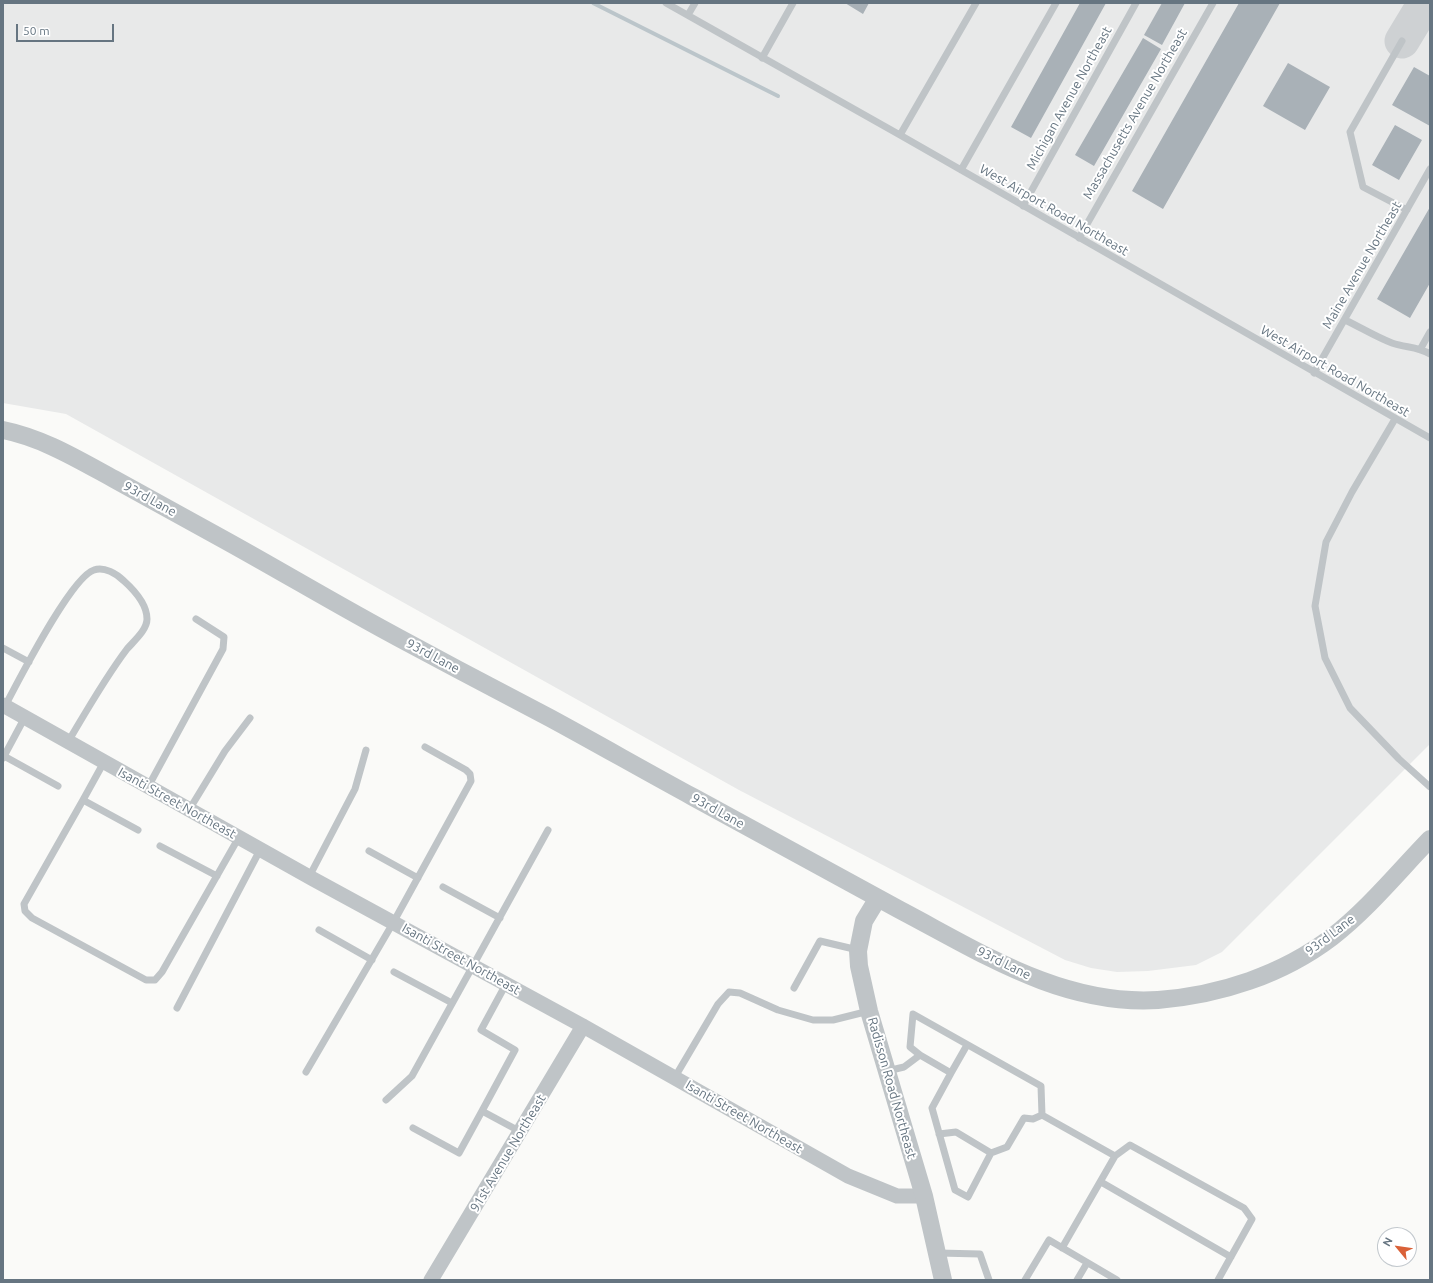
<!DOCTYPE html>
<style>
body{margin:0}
#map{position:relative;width:1433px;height:1283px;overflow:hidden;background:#fafaf8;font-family:Ubuntu,sans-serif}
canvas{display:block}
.frame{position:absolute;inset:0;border:4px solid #667581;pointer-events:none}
.north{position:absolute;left:1377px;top:1227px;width:40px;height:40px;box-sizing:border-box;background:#fff;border:1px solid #c2c8cd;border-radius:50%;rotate:299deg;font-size:11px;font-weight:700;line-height:16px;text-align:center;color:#667581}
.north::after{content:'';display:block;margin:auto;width:14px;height:18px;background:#da6138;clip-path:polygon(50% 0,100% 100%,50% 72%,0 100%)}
.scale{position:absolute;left:16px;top:24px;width:98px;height:18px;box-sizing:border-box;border:2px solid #667581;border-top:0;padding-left:5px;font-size:12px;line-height:14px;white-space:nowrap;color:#667581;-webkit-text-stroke:3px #fff;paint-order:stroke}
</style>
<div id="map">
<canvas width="1433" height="1283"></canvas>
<div class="frame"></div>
<div class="north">N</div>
<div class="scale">50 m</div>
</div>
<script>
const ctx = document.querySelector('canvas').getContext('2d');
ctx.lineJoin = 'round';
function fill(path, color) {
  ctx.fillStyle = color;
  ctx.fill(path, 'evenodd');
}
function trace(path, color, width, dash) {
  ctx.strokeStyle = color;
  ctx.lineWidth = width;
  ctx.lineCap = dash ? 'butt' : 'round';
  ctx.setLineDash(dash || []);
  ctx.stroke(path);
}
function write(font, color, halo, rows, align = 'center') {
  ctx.font = font + ' Ubuntu,sans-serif';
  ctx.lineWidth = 4;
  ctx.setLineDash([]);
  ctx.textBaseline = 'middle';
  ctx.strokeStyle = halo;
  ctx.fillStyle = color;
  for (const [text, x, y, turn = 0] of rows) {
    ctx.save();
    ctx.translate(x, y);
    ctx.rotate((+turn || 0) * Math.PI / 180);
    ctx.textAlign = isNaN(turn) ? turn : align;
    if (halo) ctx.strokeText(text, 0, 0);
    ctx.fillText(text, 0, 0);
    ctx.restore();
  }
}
fill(new Path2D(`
 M3 3H1430V744L1222 952 1196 965 1148 971 1117 972 1091 968 1065 960 739 790 66 414 3 403Z`), '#e8e9e9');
trace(new Path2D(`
 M593 3 778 96`), '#bbc5ca', 4);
trace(new Path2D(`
 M1402 41 1422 8`), '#ced1d3', 35);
fill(new Path2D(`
 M845 3H869L863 14Z
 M1080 3H1106L1031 138 1011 127Z
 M1162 3H1185L1162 45 1144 35Z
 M1239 3H1280L1163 209 1132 191Z
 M1143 38 1161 49 1094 166 1075 155Z
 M1288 63 1330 87 1305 130 1263 106Z
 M1414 67 1430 76V126L1392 105Z
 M1395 125 1422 140 1399 180 1372 165Z
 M1430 207V283L1410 318 1377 299Z`), '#a9b1b7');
trace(new Path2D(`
 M666 3 900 135 1430 438
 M688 15 695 3
 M1402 41 1350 132 1363 187 1407 210
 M762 58 793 3
 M900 135 976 3
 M961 170 1056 3
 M1023 206 1136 3
 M1079 238 1213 3
 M1345 320C1360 327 1376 337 1392 343 1406 348 1417 346 1430 354
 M1421 348 1430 332
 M1314 373 1430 169
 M1395 419 1352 492 1326 542 1315 606 1325 658 1350 708 1399 759 1430 787
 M3 648 29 662
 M5 706C19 680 71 577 94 570 104 566 117 574 124 581 134 590 147 604 147 619 147 630 134 641 127 649 105 678 87 710 68 742
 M4 756 58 786
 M3 758 25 717
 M104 762 83 800 24 904 25 911 32 918 146 980H155L162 972 239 837
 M148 787 223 649 224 637 196 619
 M83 800 138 830
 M189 810 225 751 250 718
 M160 846 217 876
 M369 851 418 878
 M309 877 355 789 366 750
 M443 887 500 918
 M319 930 372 960
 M394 972 452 1003
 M506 984 481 1030 515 1050 482 1111 521 1132
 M794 988 820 941 858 950
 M177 1008 260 850
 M967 1045 951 1073 920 1055 910 1047 913 1014 1041 1086 1042 1115 1115 1156
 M887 1071 904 1067 920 1055
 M306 1072 393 923 471 781 470 774 466 770 425 747
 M675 1077 718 1004 729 992 740 993 778 1010 813 1020H833L869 1011
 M386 1100 412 1076 548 830
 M413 1128 459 1153 482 1111
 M939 1134 956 1132 991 1153 968 1197 955 1190 932 1108 951 1073
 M991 1153 1007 1147 1024 1118 1033 1119 1042 1115
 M1101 1182 1231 1257
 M1062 1248 1115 1156 1130 1145 1244 1208 1252 1219 1218 1280
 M938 1253 980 1254 989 1280
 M1025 1280 1049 1240 1117 1280
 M1077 1280 1087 1263`), '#bfc4c7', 7);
trace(new Path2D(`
 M3 705 313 879 583 1026 848 1176 897 1196H924
 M431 1280 583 1026`), '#bfc4c7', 15);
trace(new Path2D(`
 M3 430C43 438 79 460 114 479 150 499 186 519 221 538 281 571 339 606 399 638 449 665 500 692 550 718 598 744 645 771 693 797 762 835 831 873 900 910 982 953 1062 1006 1158 1000 1220 995 1282 975 1332 937 1368 909 1398 872 1430 839
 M878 898 864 921 858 951 859 966 869 1011 924 1196 943 1280`), '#bfc4c7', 18);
write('13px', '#667581', '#fff', [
 ["Michigan Avenue Northeast",1069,98,-61],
 ["Massachusetts Avenue Northeast",1135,114,-60],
 ["West Airport Road Northeast",1054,210,30],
 ["Maine Avenue Northeast",1362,265,-60],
 ["West Airport Road Northeast",1335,371,30],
 ["93rd Lane",150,499,29],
 ["93rd Lane",433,656,28],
 ["Isanti Street Northeast",177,803,29],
 ["93rd Lane",718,811,29],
 ["93rd Lane",1330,935,-37],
 ["Isanti Street Northeast",461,959,29],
 ["93rd Lane",1004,963,26],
 ["Radisson Road Northeast",892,1088,74],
 ["Isanti Street Northeast",744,1117,30],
 ["91st Avenue Northeast",508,1153,-59]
]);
</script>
